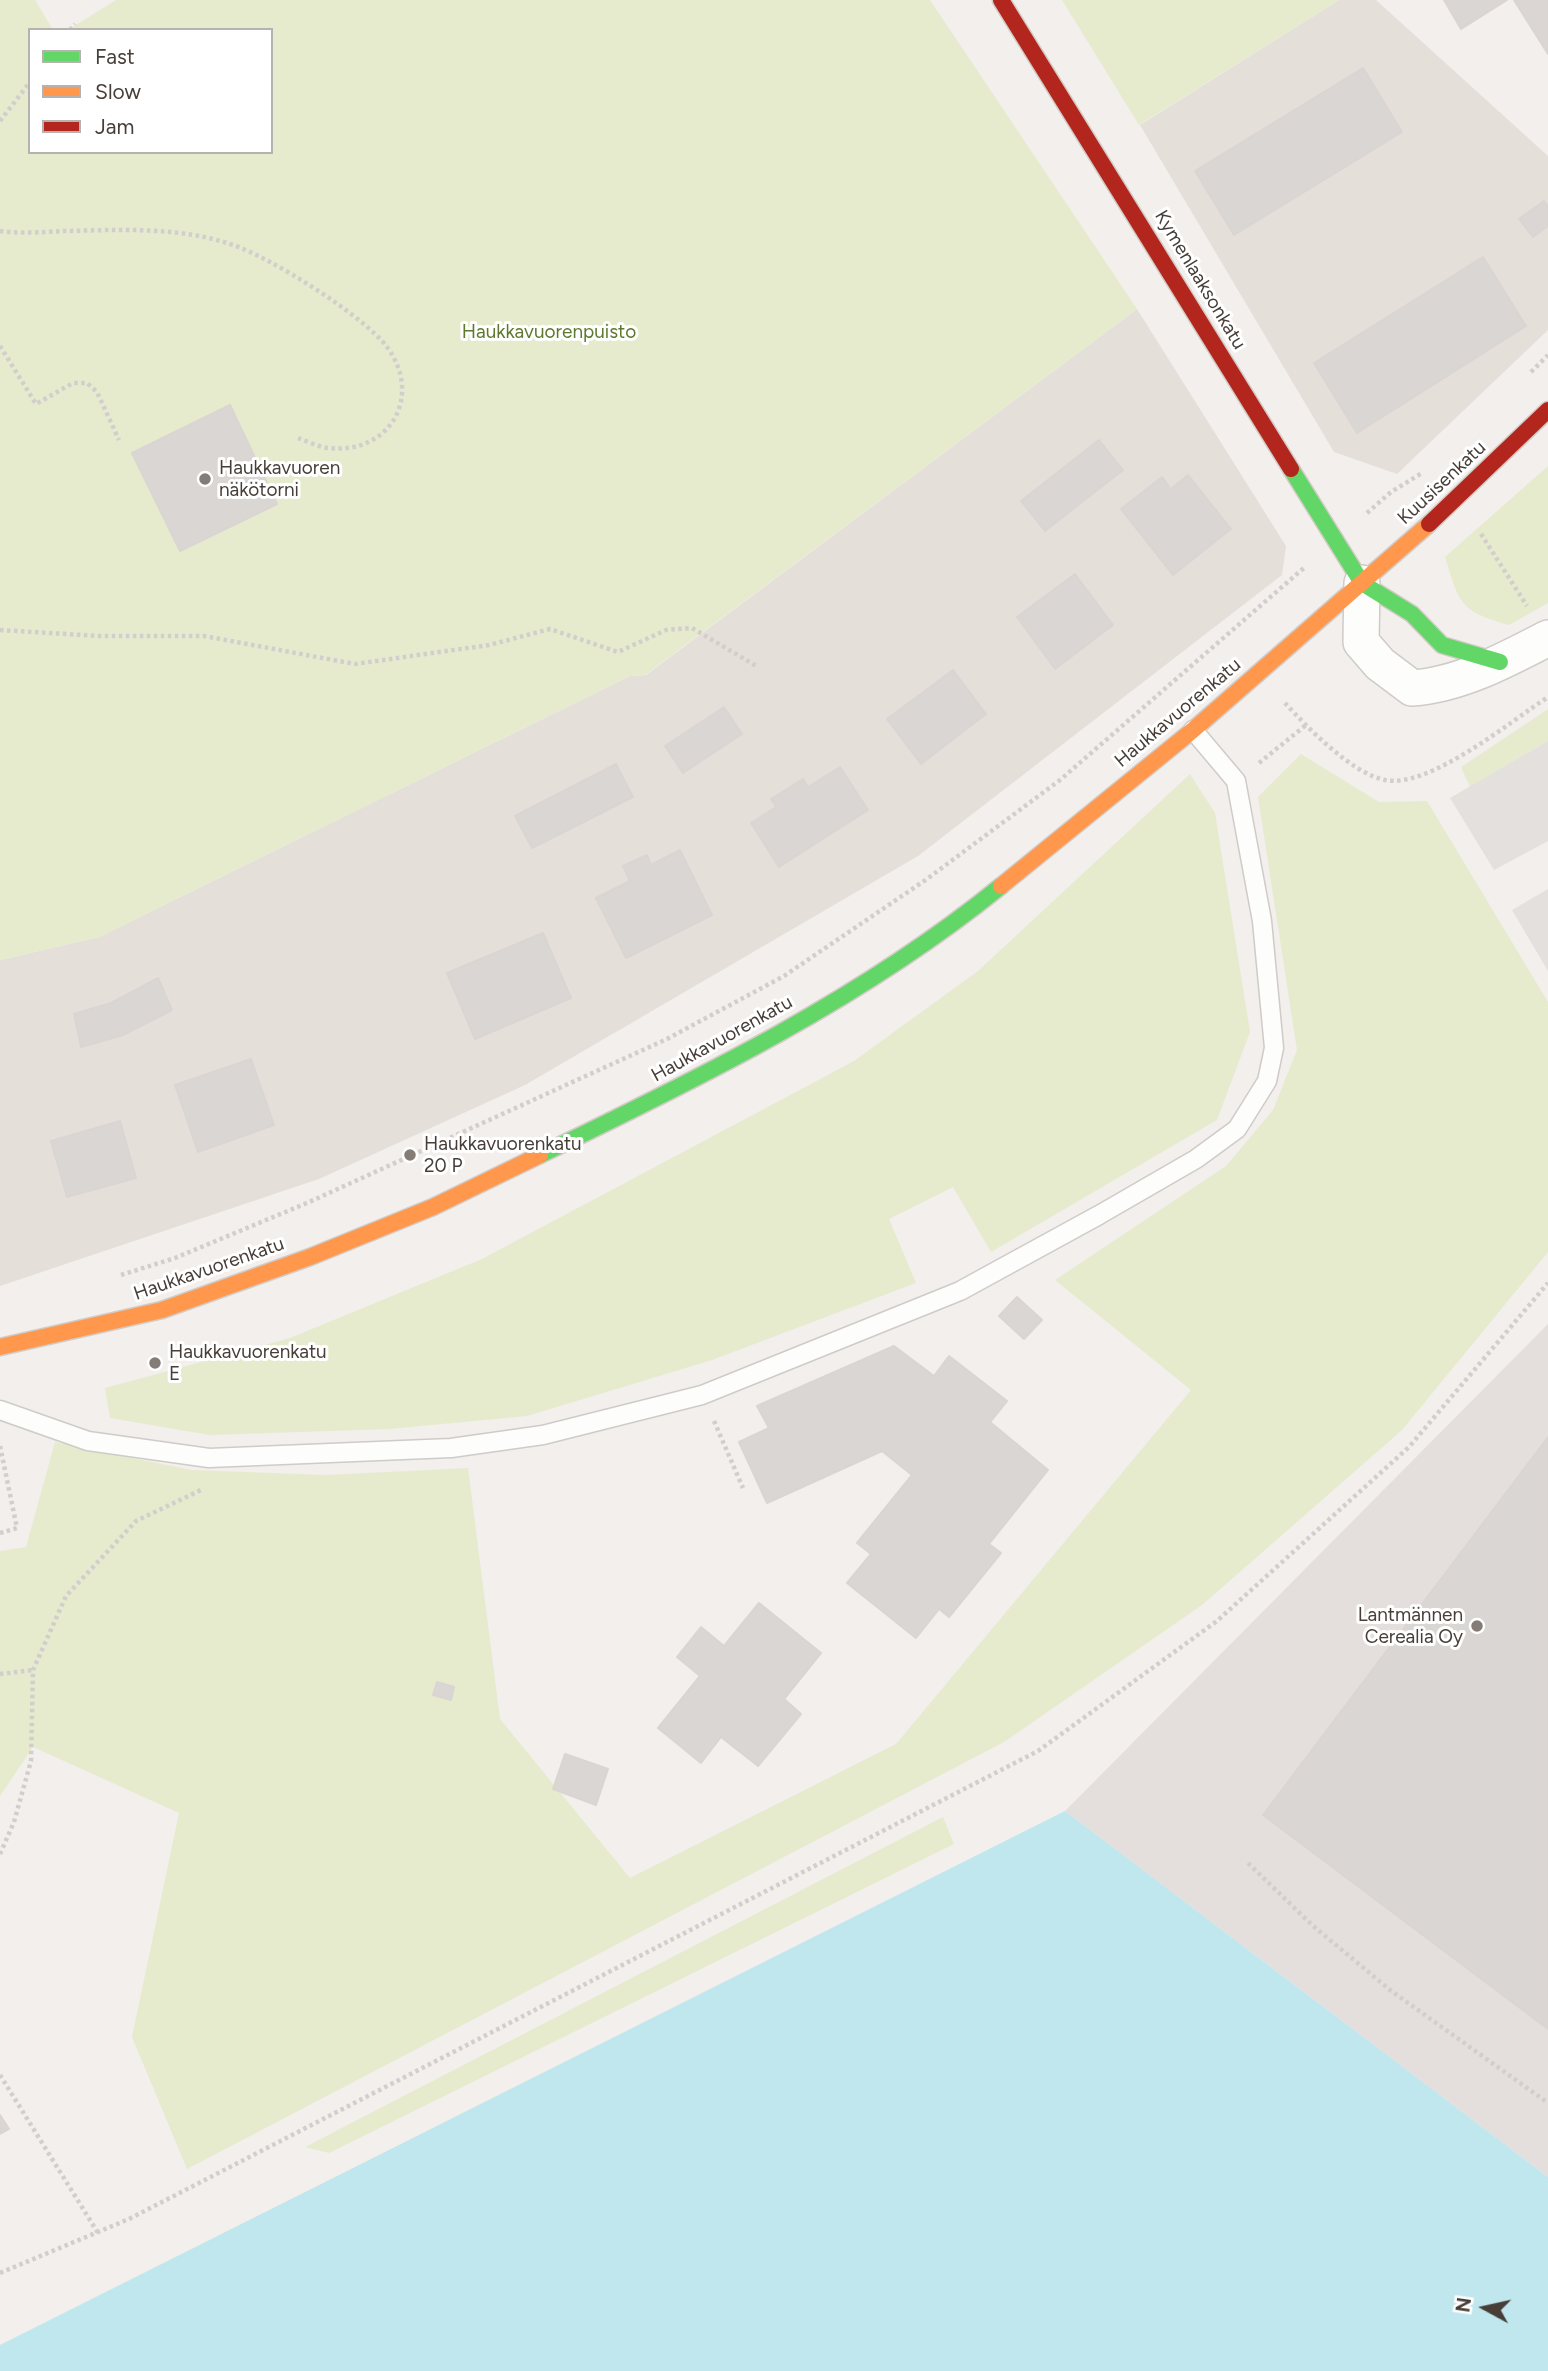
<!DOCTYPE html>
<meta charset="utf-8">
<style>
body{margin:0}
#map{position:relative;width:1548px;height:2371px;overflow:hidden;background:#f2efec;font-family:Figtree,sans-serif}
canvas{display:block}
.legend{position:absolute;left:28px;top:28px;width:245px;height:126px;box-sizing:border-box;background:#fff;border:2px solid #b6b2af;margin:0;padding:9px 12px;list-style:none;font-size:21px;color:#483e38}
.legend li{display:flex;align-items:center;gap:14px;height:35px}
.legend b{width:35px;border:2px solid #b6b2af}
.north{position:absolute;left:1450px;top:2273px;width:70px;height:70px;-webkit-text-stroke:5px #fff;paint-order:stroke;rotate:278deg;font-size:19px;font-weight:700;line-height:28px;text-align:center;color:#483e38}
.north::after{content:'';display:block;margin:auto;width:24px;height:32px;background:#483e38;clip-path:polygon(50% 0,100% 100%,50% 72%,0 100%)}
</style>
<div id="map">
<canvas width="1548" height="2371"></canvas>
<ul class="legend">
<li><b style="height:9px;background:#63d668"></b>Fast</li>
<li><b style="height:9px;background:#ff974d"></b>Slow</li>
<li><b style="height:9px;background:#b3261e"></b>Jam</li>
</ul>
<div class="north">N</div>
</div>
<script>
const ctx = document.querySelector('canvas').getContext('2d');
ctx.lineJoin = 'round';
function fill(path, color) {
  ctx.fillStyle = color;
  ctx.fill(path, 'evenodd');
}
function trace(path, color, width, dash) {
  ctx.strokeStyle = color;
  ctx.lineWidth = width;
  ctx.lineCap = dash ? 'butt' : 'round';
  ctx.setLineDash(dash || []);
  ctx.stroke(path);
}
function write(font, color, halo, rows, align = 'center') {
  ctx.font = font + ' Figtree,sans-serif';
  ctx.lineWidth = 6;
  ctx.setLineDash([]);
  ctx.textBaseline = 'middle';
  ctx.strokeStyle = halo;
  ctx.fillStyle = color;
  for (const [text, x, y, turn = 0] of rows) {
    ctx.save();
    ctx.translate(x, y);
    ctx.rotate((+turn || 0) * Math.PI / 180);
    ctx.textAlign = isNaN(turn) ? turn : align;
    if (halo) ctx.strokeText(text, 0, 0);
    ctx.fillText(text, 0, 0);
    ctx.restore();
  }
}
fill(new Path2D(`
 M1339 0H1376L1548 156V330L1397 474 1334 452 1140 125Z
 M1137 309 1286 546 1282 575 918 856 525 1085 319 1179 0 1286V960L99 937 630 676 646 675Z`), '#e5dfda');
fill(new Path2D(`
 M1548 1324V2177L1065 1811Z`), '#e4dfdc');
fill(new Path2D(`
 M0 0H35L53 30H30V152H271V30H68L116 0H930L1137 309 645 675 630 676 99 937 0 960Z
 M1062 0H1339L1139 125Z
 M1548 466V603L1509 625C1460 611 1460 605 1445 557Z
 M1548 709V741L1470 787 1461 767Z
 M1301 754 1379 802 1427 801 1548 1002V1252L1402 1430 1202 1605 1004 1742 187 2169 132 2037 179 1813 33 1747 0 1796V1551L26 1547 55 1442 191 1470 327 1475 468 1468 500 1719 630 1878 896 1744 1191 1390 1055 1280 1226 1166 1273 1110 1297 1050 1258 797Z
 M1190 774 1215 813 1250 1032 1217 1120 991 1252 953 1187 889 1219 916 1283 712 1360 527 1416 389 1429 210 1435 110 1418 105 1388 290 1338 482 1259 854 1061 978 971Z
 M943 1817 954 1844 329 2153 305 2147Z`), '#e6ebce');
fill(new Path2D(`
 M1548 741V841L1494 870 1450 798Z
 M1548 889V971L1512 910Z`), '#e4e0dd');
fill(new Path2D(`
 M1065 1811 1548 2177V2371H0V2345Z`), '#bfe7ed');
const building = new Path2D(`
 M1444 0H1507L1461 29Z
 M1514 0H1548V54Z
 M1363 68 1402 132 1234 235 1195 171Z
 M1544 201 1548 206V226L1533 237 1519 219Z
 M1483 257 1526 326 1357 433 1314 363Z
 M230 405 277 504 180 551 132 453Z
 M1099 440 1123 470 1045 531 1021 501Z
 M1188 475 1231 529 1173 575 1121 509 1162 477 1171 489Z
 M1075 574 1113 625 1055 669 1017 617Z
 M953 670 986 714 921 764 887 719Z
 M724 707 742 734 683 773 665 746Z
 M616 764 633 797 532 848 515 816Z
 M840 767 868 810 779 867 751 823 776 807 771 799 803 779 808 787Z
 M680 850 712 915 626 958 596 898 630 881 623 866 647 855 651 865Z
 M543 933 571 998 475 1039 447 973Z
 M158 978 172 1010 123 1035 81 1047 74 1014 111 1003Z
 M251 1059 274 1125 198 1152 175 1085Z
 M120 1121 136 1178 67 1197 51 1141Z
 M1017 1297 1042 1320 1024 1339 999 1316Z
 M894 1346 934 1376 949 1356 1007 1401 990 1422 1048 1470 989 1544 1001 1553 949 1617 939 1609 916 1638 847 1583 871 1554 857 1543 912 1475 882 1451 767 1503 739 1442 769 1428 757 1406Z
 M1548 1437V2029L1263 1815Z
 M759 1603 821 1653 784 1699 801 1714 758 1766 721 1737 701 1763 658 1728 700 1676 677 1657 701 1627 724 1646Z
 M437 1682 454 1687 451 1700 433 1695Z
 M565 1754 608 1769 596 1805 553 1789Z
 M0 2115 9 2129 0 2134Z`);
fill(building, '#dad6d3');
trace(building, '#dad5d2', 2);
const lane = new Path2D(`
 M0 1410 88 1441 209 1458 451 1448 543 1435 702 1395 960 1291 1099 1215 1196 1159 1237 1129 1267 1081 1274 1048 1262 921 1236 781 1193 730`);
const street = new Path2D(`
 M1362 583 1361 642 1380 664 1412 688C1459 685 1506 660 1548 638`);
const fast = new Path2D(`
 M1291 469 1362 583 1412 614 1442 645 1500 662
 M540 1155C700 1078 863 998 1001 886`);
const slow = new Path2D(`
 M1001 886 1193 730 1429 524
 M0 1347 162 1310 310 1257 433 1207 540 1155`);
const jam = new Path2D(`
 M1001 0 1291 469
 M1429 524 1548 410`);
trace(lane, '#cfcbc8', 21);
trace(street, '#cfcbc8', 38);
trace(fast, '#d2cbc5', 19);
trace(slow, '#d2cbc5', 19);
trace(jam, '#d2cbc5', 19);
trace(new Path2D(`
 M70 30 75 24
 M0 121 30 82
 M0 231C21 234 43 232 64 231 119 230 179 226 233 245 270 257 364 316 387 347 424 397 389 455 328 448 318 447 307 441 298 438
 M0 346 36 404 73 383H87L97 392 119 440
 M1531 372 1548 355
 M1367 513 1391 492 1422 473
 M1481 534 1527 606
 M0 630 99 636H204L355 664 489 645 550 629 618 652 666 630 692 628 758 667
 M1285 703C1308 728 1351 773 1385 780 1429 789 1511 721 1548 697
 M1259 763 1306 725
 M121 1275 175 1258 307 1203 667 1039 784 976 927 879 1060 780 1305 567
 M714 1421 743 1488
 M0 1446 17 1528 0 1533
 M0 1674 33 1670
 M0 1854 14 1822 31 1761 33 1670 66 1596 136 1521 203 1489
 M1248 1863 1312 1925 1390 1990 1548 2103
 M0 2075 98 2233
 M0 2273 129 2219 1038 1751 1217 1621 1409 1447 1548 1283`), '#d2cecb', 4.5, [3.5, 3.5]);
trace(lane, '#fdfdfc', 18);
trace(street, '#fdfdfc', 35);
trace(fast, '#63d668', 16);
trace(slow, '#ff974d', 16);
trace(jam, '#b3261e', 16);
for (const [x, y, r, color] of [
 [205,479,7,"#847c77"],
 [410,1155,7,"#847c77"],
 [155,1363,7,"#847c77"],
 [1477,1626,7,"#847c77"]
]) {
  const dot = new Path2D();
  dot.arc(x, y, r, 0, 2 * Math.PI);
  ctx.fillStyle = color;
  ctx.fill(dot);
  trace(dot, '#fff', 2.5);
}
write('19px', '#483e38', '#fff', [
 ["Kymenlaaksonkatu",1200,280,59],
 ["Kuusisenkatu",1442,483,-43],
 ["Haukkavuorenkatu",1178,713,-40],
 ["Haukkavuorenkatu",722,1039,-29],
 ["Haukkavuorenkatu",209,1269,-19]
]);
write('19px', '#5d792d', '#fff', [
 ["Haukkavuorenpuisto",549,332]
]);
write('19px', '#483e38', '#fff', [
 ["Haukkavuoren",219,468],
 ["näkötorni",219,490],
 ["Haukkavuorenkatu",424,1144],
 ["20 P",424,1166],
 ["Haukkavuorenkatu",169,1352],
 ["E",169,1374],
 ["Lantmännen",1463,1615,"right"],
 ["Cerealia Oy",1463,1637,"right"]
], 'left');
</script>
